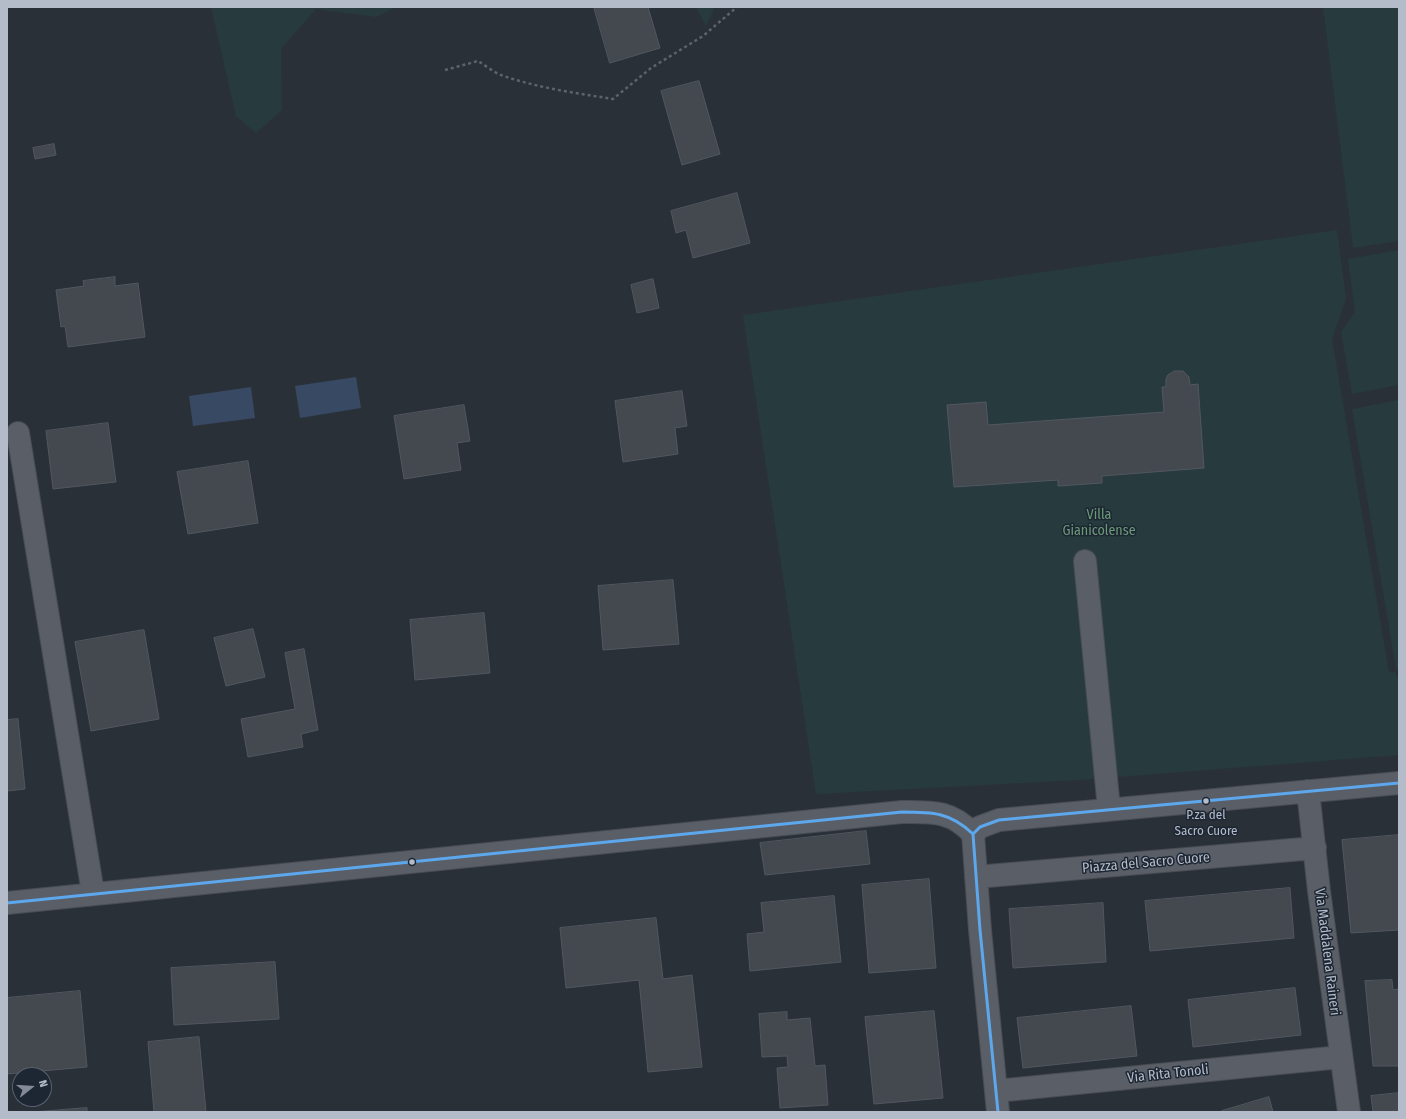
<!DOCTYPE html>
<style>
body{margin:0}
#map{position:relative;width:1406px;height:1119px;overflow:hidden;background:#2a3038;font-family:"Fira Sans Condensed",sans-serif}
canvas{display:block}
.frame{position:absolute;inset:0;border:8px solid #b4bcc9;pointer-events:none}
.north{position:absolute;left:12px;top:1067px;width:40px;height:40px;box-sizing:border-box;background:#1d2633;border:1px solid #59626f;border-radius:50%;rotate:73deg;font-size:11px;font-weight:700;line-height:16px;text-align:center;color:#b4bcc9}
.north::after{content:'';display:block;margin:auto;width:14px;height:18px;background:#848b96;clip-path:polygon(50% 0,100% 100%,50% 72%,0 100%)}
</style>
<div id="map">
<canvas width="1406" height="1119"></canvas>
<div class="frame"></div>
<div class="north">N</div>
</div>
<script>
const ctx = document.querySelector('canvas').getContext('2d');
ctx.lineJoin = 'round';
function fill(path, color) {
  ctx.fillStyle = color;
  ctx.fill(path, 'evenodd');
}
function trace(path, color, width, dash) {
  ctx.strokeStyle = color;
  ctx.lineWidth = width;
  ctx.lineCap = dash ? 'butt' : 'round';
  ctx.setLineDash(dash || []);
  ctx.stroke(path);
}
function write(font, color, halo, rows, align = 'center') {
  ctx.font = font + ' "Fira Sans Condensed",sans-serif';
  ctx.lineWidth = 3;
  ctx.setLineDash([]);
  ctx.textBaseline = 'middle';
  ctx.strokeStyle = halo;
  ctx.fillStyle = color;
  for (const [text, x, y, turn = 0] of rows) {
    ctx.save();
    ctx.translate(x, y);
    ctx.rotate((+turn || 0) * Math.PI / 180);
    ctx.textAlign = isNaN(turn) ? turn : align;
    if (halo) ctx.strokeText(text, 0, 0);
    ctx.fillText(text, 0, 0);
    ctx.restore();
  }
}
fill(new Path2D(`
 M211 7H396L376 17 316 9 281 49 282 110 256 133 236 116Z
 M696 7H715L706 26Z
 M1323 7H1399V241L1353 248Z
 M1337 230 1346 299 1332 339 1389 672H1395L1399 681V755L1080 780 816 794 743 315Z
 M1399 250V385L1352 394 1341 332 1355 312 1348 259Z
 M1399 400V669H1396L1352 409Z`), '#273a3e');
fill(new Path2D(`
 M356 377 361 408 300 418 295 386Z
 M251 387 255 418 193 426 189 396Z`), '#384963');
const building = new Path2D(`
 M594 7H648L660 48 610 63Z
 M699 81 720 154 682 165 661 91Z
 M54 144 56 155 35 159 33 148Z
 M737 193 750 243 693 258 686 230 676 233 671 211Z
 M115 277V286L138 283 145 337 68 347 65 326 61 327 56 290 84 286 83 281Z
 M653 279 659 308 637 313 631 285Z
 M1175 371H1183L1189 377 1190 385 1198 384 1204 468 1102 476V483L1058 486V480L954 487 947 405 986 402 988 425 1164 412 1162 387H1166V379L1168 375Z
 M682 391 687 426 675 428 678 454 623 462 615 401Z
 M464 405 470 441 457 443 461 470 404 479 394 416Z
 M108 423 116 482 53 489 46 431Z
 M248 461 258 523 188 534 177 472Z
 M673 580 679 644 603 650 598 586Z
 M484 613 490 673 415 680 410 620Z
 M253 629 265 677 226 686 214 638Z
 M144 630 159 719 91 731 75 642Z
 M304 649 318 730 301 734 303 747 248 757 241 719 295 709 285 653Z
 M18 719 25 789 7 791V720Z
 M866 831 870 864 765 875 760 843Z
 M1399 835V930L1351 933 1342 840Z
 M929 879 936 968 869 973 862 885Z
 M1290 888 1294 938 1150 951 1145 901Z
 M834 896 841 962 750 971 747 934 764 932 761 903Z
 M1103 903 1106 962 1013 968 1009 909Z
 M656 918 663 979 692 975 702 1067 648 1072 639 980 566 988 560 928Z
 M275 962 279 1019 174 1025 171 968Z
 M1392 980 1393 990 1399 989V1066H1373L1365 981Z
 M1295 988 1301 1035 1193 1047 1188 1000Z
 M80 991 87 1067 7 1074V998Z
 M1131 1006 1137 1056 1023 1068 1017 1018Z
 M934 1011 943 1098 874 1104 865 1017Z
 M787 1012V1020L810 1018 815 1066 825 1065 828 1105 780 1108 777 1068 788 1067 787 1056 762 1057 759 1014Z
 M199 1037 206 1112H154L148 1042Z
 M1399 1093V1112H1373L1371 1096Z
 M1269 1097 1273 1112H1223L1222 1111Z
 M87 1108V1112H33Z`);
fill(building, '#444950');
trace(building, '#52575f', 1);
const minor = new Path2D(`
 M18 433 93 893
 M1085 561 1109 809
 M1308 791 1319 891 1349 1112
 M973 834 980 827 999 820 1399 783
 M973 834 980 930 998 1112
 M976 877 1315 848
 M7 903 902 812C932 812 951 810 973 834
 M996 1091 1341 1057`);
trace(minor, '#484c53', 24);
trace(new Path2D(`
 M445 70 478 61C485 65 493 72 501 75 537 88 576 93 613 99L651 68 703 36 737 7`), '#5d636a', 2.5, [3, 3]);
trace(minor, '#5a5e66', 22);
trace(new Path2D(`
 M973 834 980 827 999 820 1399 783
 M973 834 980 930 998 1112
 M7 903 902 812C932 812 950 812 973 834`), '#5da7ec', 3);
for (const [x, y, r, color] of [
 [1206,801,3.5,"#b4bcc9"],
 [412,862,3.5,"#b4bcc9"]
]) {
  const dot = new Path2D();
  dot.arc(x, y, r, 0, 2 * Math.PI);
  ctx.fillStyle = color;
  ctx.fill(dot);
  trace(dot, '#1d2633', 1.5);
}
write('13px', '#b4bcc9', '#1d2633', [
 ["P.za del",1206,815],
 ["Sacro Cuore",1206,831]
]);
write('14px', '#6b9a76', '#1d2633', [
 ["Villa",1099,515],
 ["Gianicolense",1099,531]
]);
write('14px', '#b4bcc9', '#1d2633', [
 ["Piazza del Sacro Cuore",1146,863,-5],
 ["Via Maddalena Raineri",1327,952,83],
 ["Via Rita Tonoli",1168,1074,-6]
]);
</script>
